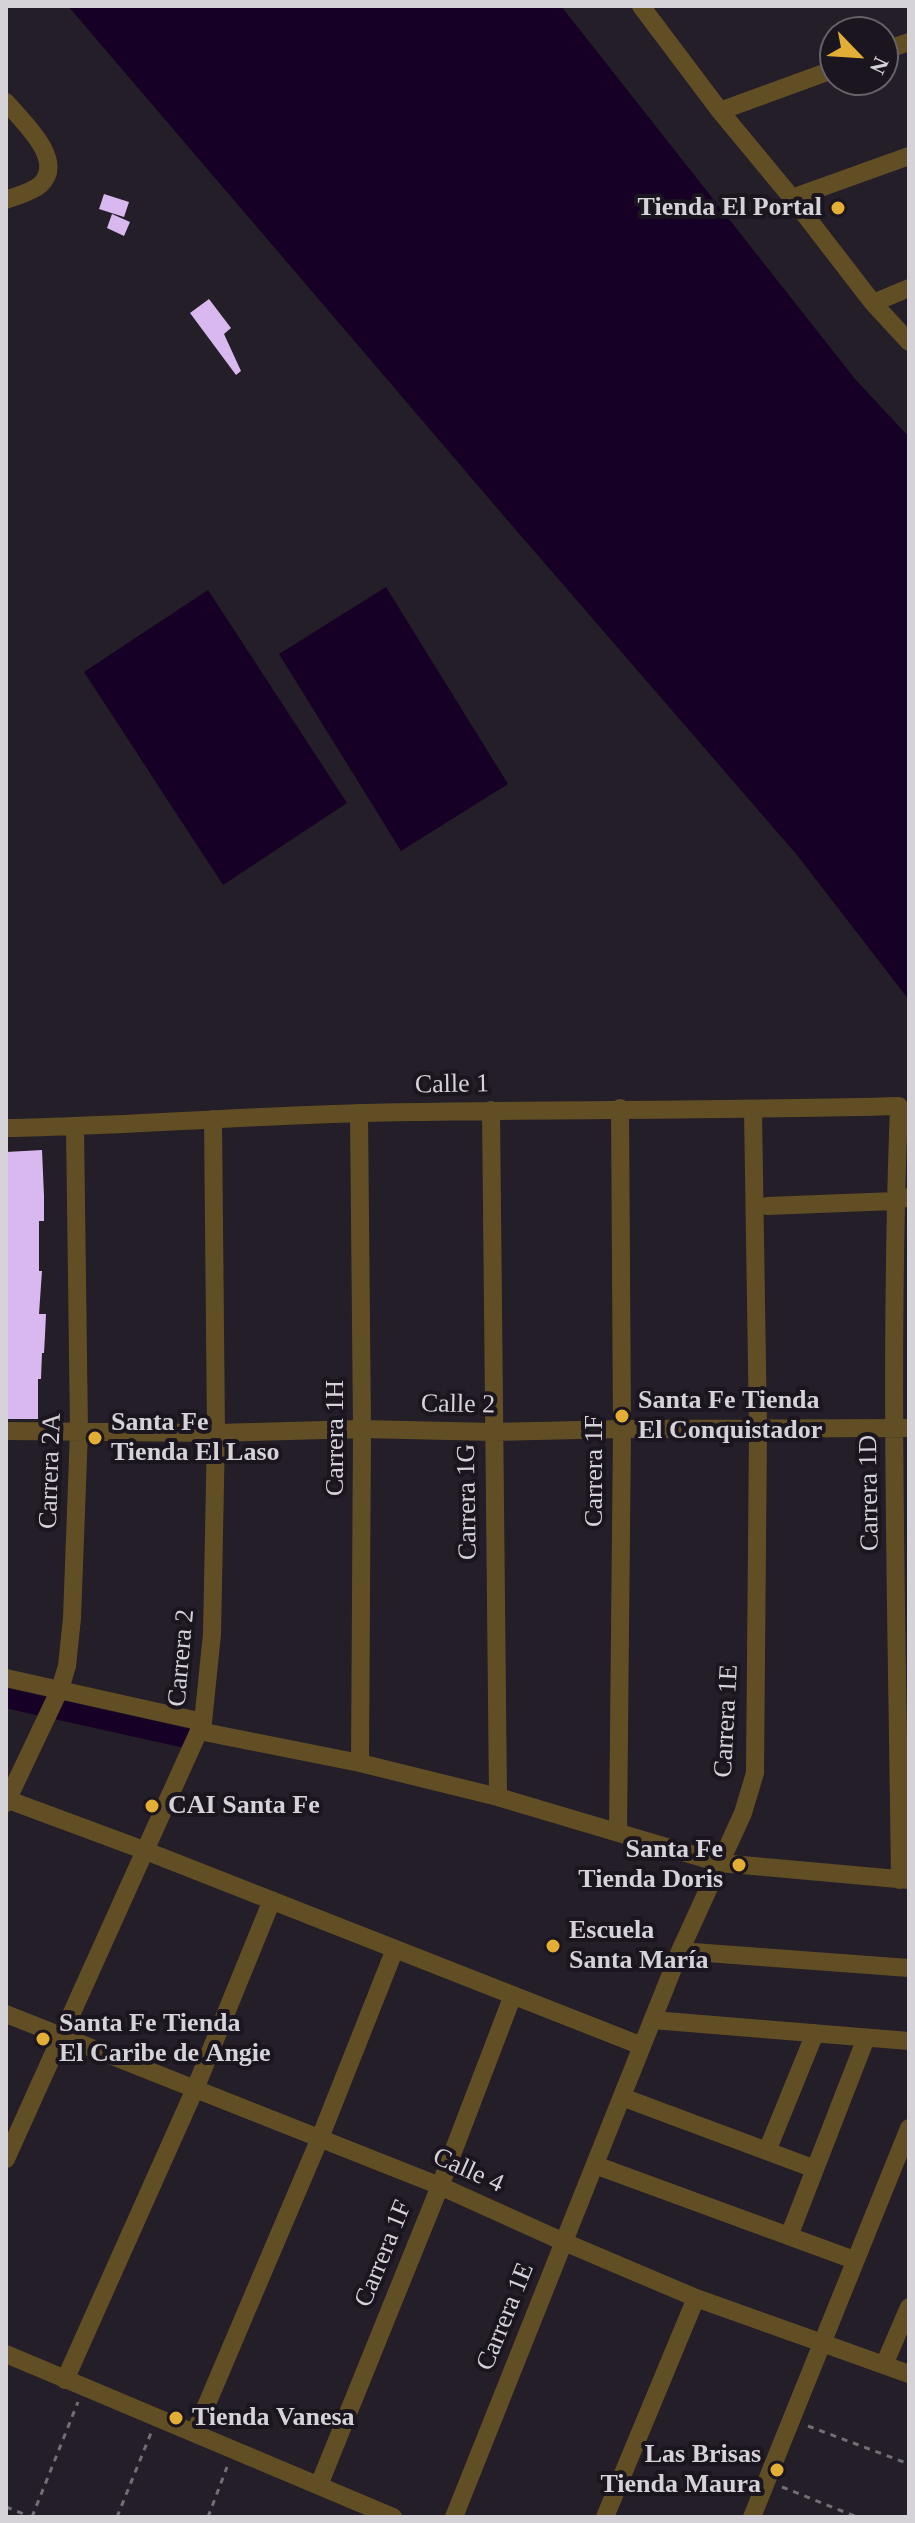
<!DOCTYPE html>
<meta charset="utf-8">
<style>
body{margin:0}
#map{position:relative;width:915px;height:2523px;overflow:hidden;background:#231e27;font-family:"Times New Roman",serif}
canvas{display:block}
.frame{position:absolute;inset:0;border:8px solid #d5d2d8;pointer-events:none}
.north{position:absolute;left:819px;top:16px;width:80px;height:80px;box-sizing:border-box;background:#1a151e;border:2px solid #656168;border-radius:50%;rotate:115deg;font-size:22px;font-weight:700;line-height:32px;text-align:center;color:#d5d2d8}
.north::after{content:'';display:block;margin:auto;width:28px;height:36px;background:#e3ae35;clip-path:polygon(50% 0,100% 100%,50% 72%,0 100%)}
</style>
<div id="map">
<canvas width="915" height="2523"></canvas>
<div class="frame"></div>
<div class="north">N</div>
</div>
<script>
const ctx = document.querySelector('canvas').getContext('2d');
ctx.lineJoin = 'round';
function fill(path, color) {
  ctx.fillStyle = color;
  ctx.fill(path, 'evenodd');
}
function trace(path, color, width, dash) {
  ctx.strokeStyle = color;
  ctx.lineWidth = width;
  ctx.lineCap = dash ? 'butt' : 'round';
  ctx.setLineDash(dash || []);
  ctx.stroke(path);
}
function write(font, color, halo, rows, align = 'center') {
  ctx.font = font + ' "Times New Roman",serif';
  ctx.lineWidth = 8;
  ctx.setLineDash([]);
  ctx.textBaseline = 'middle';
  ctx.strokeStyle = halo;
  ctx.fillStyle = color;
  for (const [text, x, y, turn = 0] of rows) {
    ctx.save();
    ctx.translate(x, y);
    ctx.rotate((+turn || 0) * Math.PI / 180);
    ctx.textAlign = isNaN(turn) ? turn : align;
    if (halo) ctx.strokeText(text, 0, 0);
    ctx.fillText(text, 0, 0);
    ctx.restore();
  }
}
fill(new Path2D(`
 M68 6H561L855 379 909 437V1000L797 855 509 522Z
 M386 587 508 784 401 851 279 654Z
 M208 590 347 803 223 885 84 672Z`), '#170025');
trace(new Path2D(`
 M6 1698 190 1739`), '#170025', 20);
fill(new Path2D(`
 M104 194 129 202 124 217 99 209Z
 M112 214 130 222 124 236 107 228Z
 M209 299 231 328 224 334 241 371 236 375 190 313Z
 M42 1150 44 1196V1221H39V1271H42L39 1314H46L45 1335 44 1353H42L41 1379H38V1419H6V1152Z`), '#d9b8ef');
trace(new Path2D(`
 M808 2426 909 2464
 M782 2487 857 2517
 M6 2507 31 2517
 M32 2517 78 2402
 M117 2517 151 2433
 M208 2517 227 2467`), '#726e76', 3, [6, 6]);
trace(new Path2D(`
 M641 6 720 111 792 198 873 303 909 342
 M883 51 909 42
 M6 102C22 121 67 161 40 185 32 192 16 196 6 200
 M720 111 835 69
 M792 198 909 156
 M873 303 909 288
 M491 1110 498 1797
 M359 1113 362 1429 360 1763
 M6 1128C126 1126 245 1116 364 1113 542 1109 721 1111 899 1106 889 1363 897 1622 900 1880
 M767 1206 895 1201 909 1197
 M6 1431 216 1433 362 1429 493 1432 622 1429 909 1428
 M6 1678 203 1722
 M199 1731 360 1763 498 1797 720 1863 909 1880
 M6 1799 146 1851 642 2046
 M6 1803 60 1689 67 1666 72 1618 79 1431 75 1127
 M618 1833 622 1429 620 1108
 M680 1951 909 1968
 M6 2014 440 2186 564 2242 696 2298 909 2374
 M653 2020 909 2041
 M622 2097 815 2169
 M767 2151 815 2033
 M6 2159 203 1722 212 1634 216 1433 213 1119
 M595 2165 854 2260
 M789 2236 866 2038
 M6 2354 393 2517
 M884 2365 909 2307
 M65 2380 195 2089 272 1900
 M195 2432 320 2138 395 1949
 M319 2485 440 2186 513 1995
 M454 2517 680 1951 743 1813 755 1773 758 1430 753 1110
 M605 2517 696 2298
 M752 2517 909 2128`), '#624e24', 18);
for (const [x, y, r, color] of [
 [838,208,8,"#e3ae35"],
 [622,1416,8,"#e3ae35"],
 [95,1438,8,"#e3ae35"],
 [152,1806,8,"#e3ae35"],
 [739,1865,8,"#e3ae35"],
 [553,1946,8,"#e3ae35"],
 [43,2039,8,"#e3ae35"],
 [176,2418,8,"#e3ae35"],
 [777,2470,8,"#e3ae35"]
]) {
  const dot = new Path2D();
  dot.arc(x, y, r, 0, 2 * Math.PI);
  ctx.fillStyle = color;
  ctx.fill(dot);
  trace(dot, '#1a151e', 3);
}
write('bold 26px', '#d5d2d8', '#1a151e', [
 ["Tienda El Portal",822,208,"right"],
 ["Santa Fe Tienda",638,1401],
 ["El Conquistador",638,1431],
 ["Santa Fe",111,1423],
 ["Tienda El Laso",111,1453],
 ["CAI Santa Fe",168,1806],
 ["Santa Fe",723,1850,"right"],
 ["Tienda Doris",723,1880,"right"],
 ["Escuela",569,1931],
 ["Santa María",569,1961],
 ["Santa Fe Tienda",59,2024],
 ["El Caribe de Angie",59,2054],
 ["Tienda Vanesa",192,2418],
 ["Las Brisas",761,2455,"right"],
 ["Tienda Maura",761,2485,"right"]
], 'left');
write('26px', '#d5d2d8', '#1a151e', [
 ["Calle 1",452,1085,-1],
 ["Calle 2",458,1405,1],
 ["Carrera 1H",336,1438,-90],
 ["Carrera 2A",51,1471,-88],
 ["Carrera 1F",595,1471,-90],
 ["Carrera 1D",870,1493,-91],
 ["Carrera 1G",468,1502,-91],
 ["Carrera 2",182,1658,-85],
 ["Carrera 1E",727,1721,-87],
 ["Calle 4",468,2171,24],
 ["Carrera 1F",384,2254,-68],
 ["Carrera 1E",506,2317,-68]
]);
</script>
